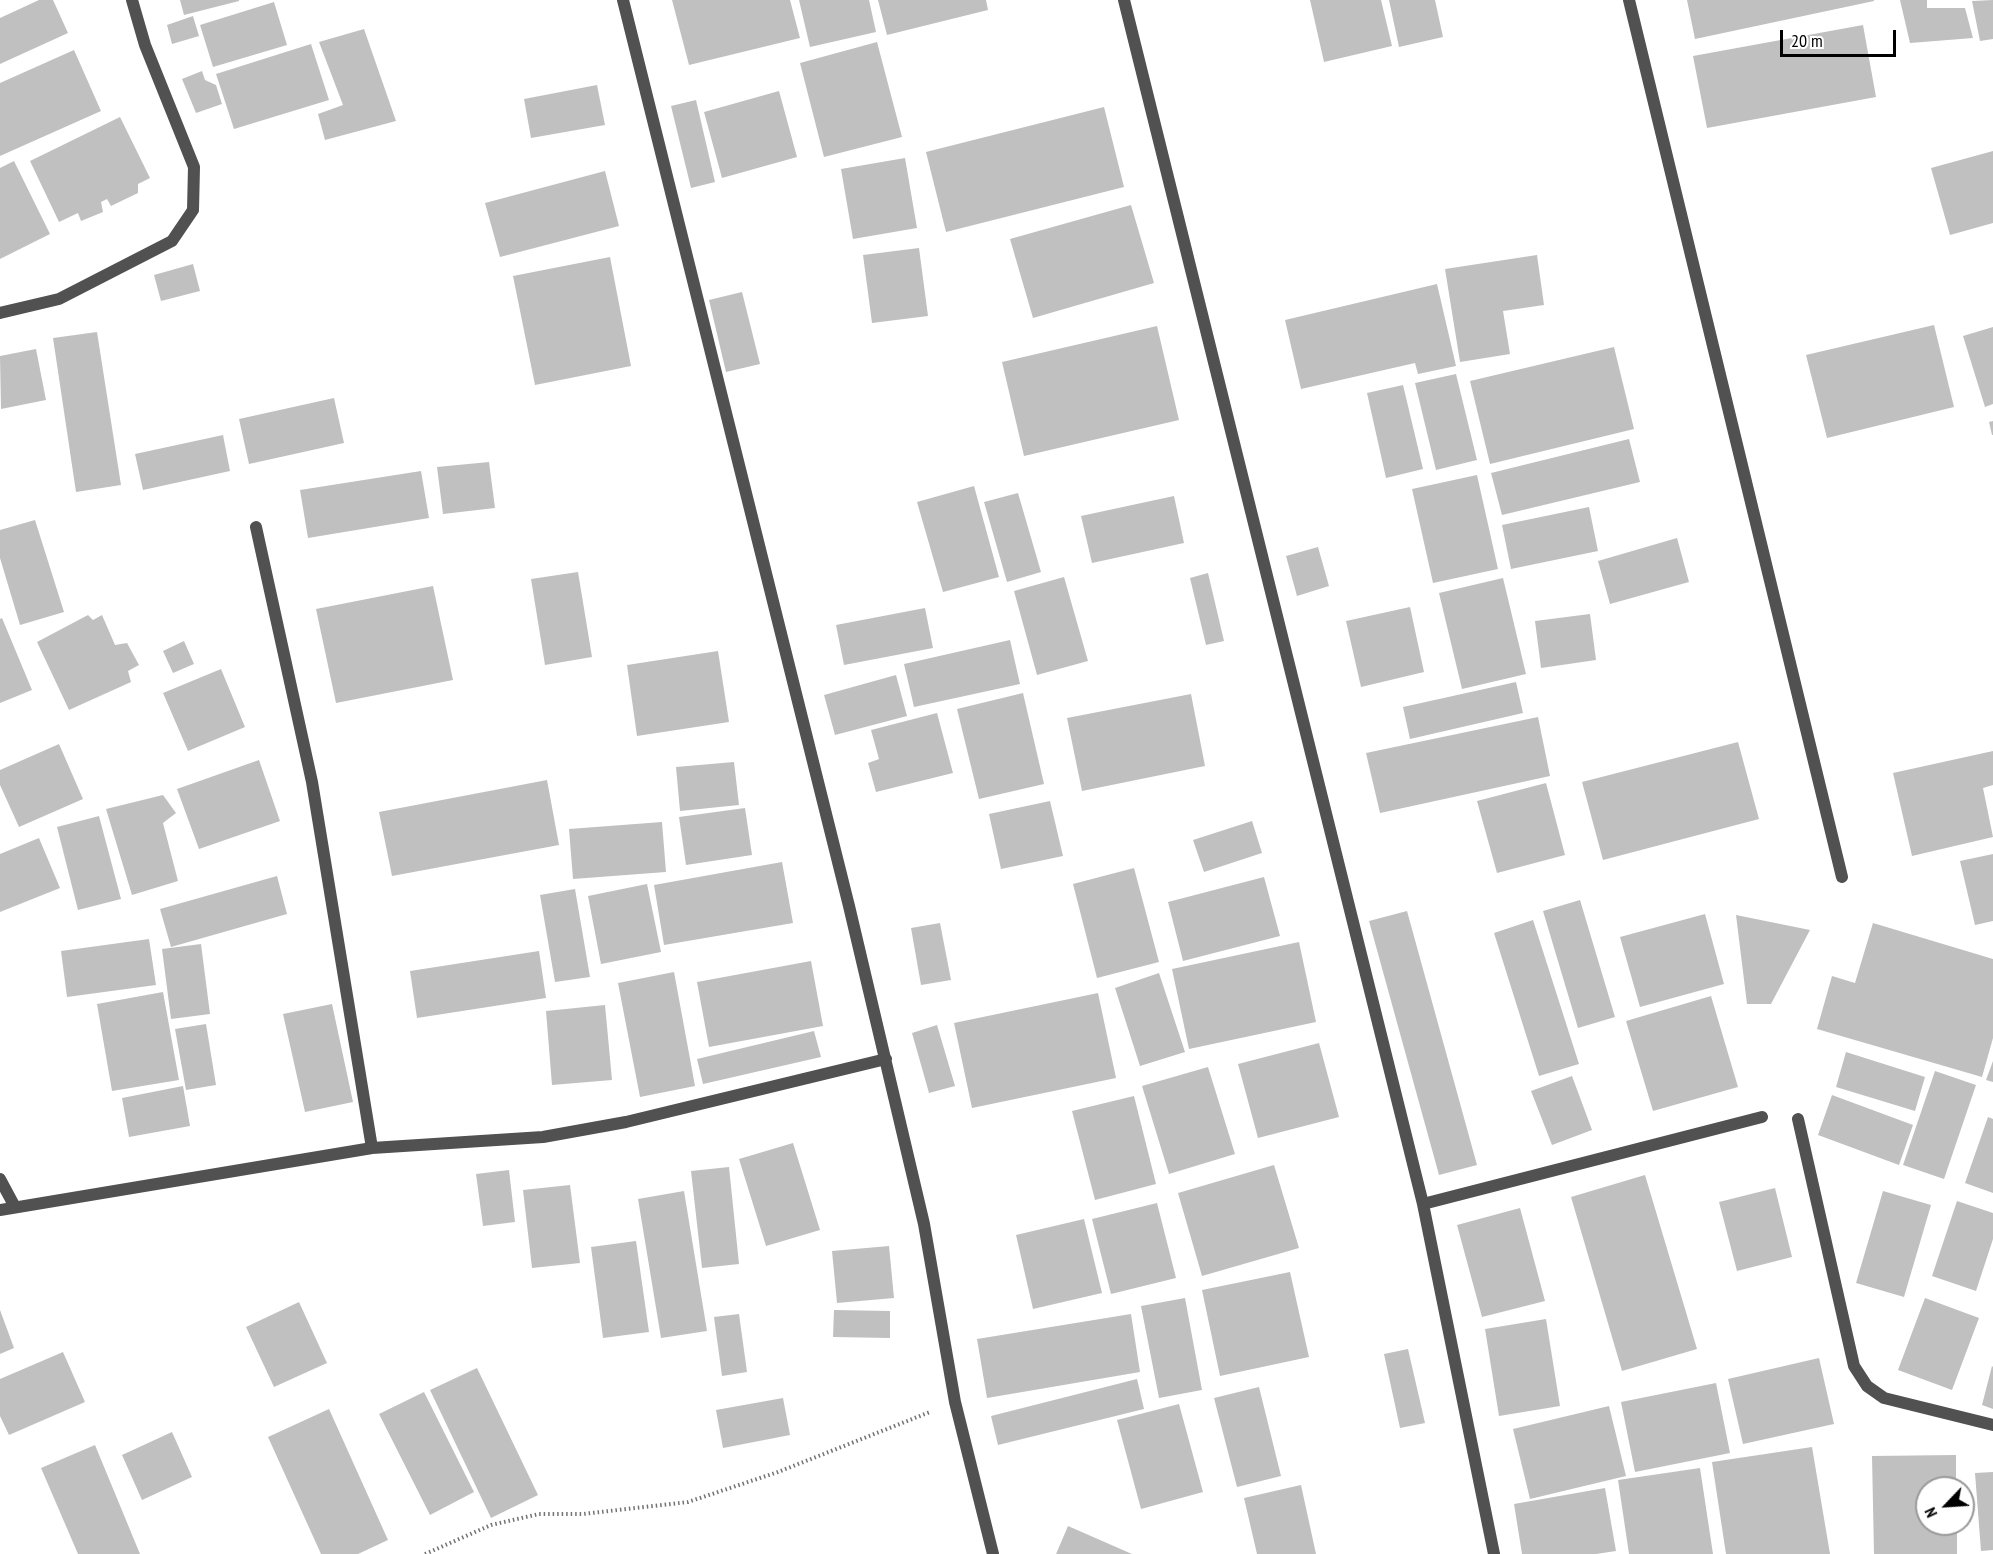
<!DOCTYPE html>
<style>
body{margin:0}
#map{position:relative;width:1993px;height:1554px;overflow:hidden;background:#fff;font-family:"PT Sans Narrow",sans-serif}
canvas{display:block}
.north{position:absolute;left:1915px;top:1476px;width:60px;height:60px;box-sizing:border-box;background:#fff;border:2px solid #999;border-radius:50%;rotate:245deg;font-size:16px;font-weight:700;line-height:24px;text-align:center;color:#000}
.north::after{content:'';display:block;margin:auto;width:21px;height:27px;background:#000;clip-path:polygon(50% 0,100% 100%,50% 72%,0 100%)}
.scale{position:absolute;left:1780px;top:30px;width:116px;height:27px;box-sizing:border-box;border:3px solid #000;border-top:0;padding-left:8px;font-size:18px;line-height:21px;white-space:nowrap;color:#000;-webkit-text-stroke:4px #fff;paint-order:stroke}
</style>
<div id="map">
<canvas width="1993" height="1554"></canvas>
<div class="north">N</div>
<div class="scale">20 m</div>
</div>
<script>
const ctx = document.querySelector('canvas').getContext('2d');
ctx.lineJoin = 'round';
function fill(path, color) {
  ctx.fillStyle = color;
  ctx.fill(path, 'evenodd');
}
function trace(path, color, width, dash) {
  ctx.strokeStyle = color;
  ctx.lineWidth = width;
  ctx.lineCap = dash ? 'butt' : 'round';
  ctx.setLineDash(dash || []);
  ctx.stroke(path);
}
fill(new Path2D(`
 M39 0H53L68 33 0 64V18Z
 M180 0H239V1L184 15Z
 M672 0H790L800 38 689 65Z
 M799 0H869L876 32 810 47Z
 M878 0H986L988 10 887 35Z
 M1310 0H1381L1392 46 1324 62Z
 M1389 0H1435L1443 37 1399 47Z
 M1687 0H1874V1L1695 39Z
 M1900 0H1927V8H1965L1973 38 1910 43Z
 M1993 0V39L1980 41 1972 1Z
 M274 2 287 45 213 67 200 25Z
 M193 16 199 36 172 44 167 25Z
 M1863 25 1876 97 1707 128 1693 56Z
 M364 29 396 121 325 140 318 114 343 105 319 42Z
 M877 42 902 137 824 157 800 63Z
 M311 44 329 100 234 129 216 74Z
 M74 50 101 111 0 156V83Z
 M202 71 205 80 216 85 222 104 196 113 182 79Z
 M597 85 605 125 531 138 524 99Z
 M779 91 797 157 722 178 704 112Z
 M696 100 715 182 691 188 671 106Z
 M1104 107 1124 187 946 232 926 152Z
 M120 117 150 178 138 184V193L111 206 107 199 101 202 103 212 81 221 78 213 59 222 30 161Z
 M1993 151V223L1950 235 1931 168Z
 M905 158 917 228 853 239 841 169Z
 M14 161 50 234 0 259V168Z
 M605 171 619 226 500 257 485 203Z
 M1131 205 1154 283 1033 318 1010 239Z
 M919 248 928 316 872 323 863 255Z
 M1537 255 1544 305 1503 311 1510 354 1460 362 1445 269Z
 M610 257 631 366 535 385 513 276Z
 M193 264 200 291 161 301 154 275Z
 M1437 284 1456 366 1418 374 1415 363 1301 389 1285 320Z
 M742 292 760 364 726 372 709 300Z
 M1934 325 1954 407 1827 438 1806 355Z
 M1157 326 1179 420 1024 456 1002 362Z
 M1993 327V404L1985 407 1963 336Z
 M97 332 121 485 76 492 53 338Z
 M1614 347 1634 429 1490 464 1470 381Z
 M36 349 46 400 1 409 0 356Z
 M1456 374 1477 460 1436 470 1415 383Z
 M1403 385 1423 469 1386 478 1367 393Z
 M334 398 344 443 249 464 239 419Z
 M1993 421V435H1992L1989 422Z
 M223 435 230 471 143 490 135 454Z
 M1629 439 1640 482 1502 515 1491 473Z
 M489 462 495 508 443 514 437 467Z
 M421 471 429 518 308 538 300 490Z
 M1477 475 1498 569 1433 583 1412 489Z
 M974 486 999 577 943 592 917 502Z
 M1018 493 1041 572 1007 582 984 502Z
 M1174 496 1184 543 1092 563 1081 516Z
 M1589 507 1598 551 1511 569 1502 525Z
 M35 520 64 612 20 625 0 558V530Z
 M1677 538 1689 582 1610 604 1598 561Z
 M1318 547 1329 586 1297 596 1286 556Z
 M578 572 592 657 545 665 531 579Z
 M1208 573 1224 641 1206 645 1190 578Z
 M1064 577 1088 661 1037 675 1014 591Z
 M1503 578 1526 674 1462 689 1439 593Z
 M433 586 453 680 336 703 316 609Z
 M1410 607 1424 672 1361 687 1346 621Z
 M925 608 933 648 844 665 836 625Z
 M1590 614 1596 660 1541 668 1535 621Z
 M88 615 93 620 102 615 115 645 127 643 139 665 128 671 131 682 69 710 37 642Z
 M2 618 32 690 0 703V619Z
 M1010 640 1020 684 914 707 904 664Z
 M184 641 194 664 173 673 163 651Z
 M718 651 729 722 637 736 627 665Z
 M221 669 245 727 188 751 163 693Z
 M896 675 907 716 835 735 824 695Z
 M1516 682 1523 713 1410 739 1403 707Z
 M1023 693 1044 784 979 799 957 709Z
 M1191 694 1205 766 1082 791 1067 718Z
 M937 713 953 773 876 792 868 763 879 759 871 730Z
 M1538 717 1550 776 1380 813 1366 753Z
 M1738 742 1759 819 1603 860 1582 782Z
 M59 744 83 799 19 827 0 785V770Z
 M1993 751V785L1983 788 1993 837 1912 856 1893 773Z
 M259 760 280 821 199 849 177 789Z
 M734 762 739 805 680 811 676 767Z
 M547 780 559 845 392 876 379 812Z
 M1546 783 1565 855 1497 873 1477 801Z
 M163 795 176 813 163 823 178 881 132 895 106 809Z
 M1050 801 1063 856 1001 869 989 814Z
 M745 808 752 855 686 865 679 817Z
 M99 816 121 899 78 910 57 827Z
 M1252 821 1262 853 1204 872 1193 840Z
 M662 822 666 872 573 879 569 829Z
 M39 838 60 888 0 912V854Z
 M1993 854V921L1975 925 1960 861Z
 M782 862 793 923 664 945 654 885Z
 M1134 868 1159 962 1097 978 1073 884Z
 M277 876 287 914 171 947 160 909Z
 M1264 877 1280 936 1183 961 1168 902Z
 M647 884 661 952 601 964 588 896Z
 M575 889 590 977 555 982 540 895Z
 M1580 900 1615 1017 1578 1028 1543 911Z
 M1407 911 1477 1165 1439 1175 1369 921Z
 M1705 914 1724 984 1640 1007 1620 937Z
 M1736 915 1810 930 1771 1004H1747Z
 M1533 920 1579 1064 1539 1076 1494 933Z
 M940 923 951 980 921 985 911 928Z
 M1873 923 1993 959V1038L1982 1077 1817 1029 1832 976 1855 983Z
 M149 939 156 985 67 997 61 951Z
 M1299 942 1316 1022 1189 1049 1172 969Z
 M201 944 210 1014 171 1019 162 949Z
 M539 951 546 998 417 1018 410 971Z
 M811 961 823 1026 709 1047 697 982Z
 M674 972 695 1086 640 1097 618 983Z
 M1159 973 1185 1052 1140 1066 1115 988Z
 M163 992 179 1080 112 1091 97 1004Z
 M1098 993 1116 1078 972 1108 954 1023Z
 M1711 996 1738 1087 1653 1111 1626 1021Z
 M332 1004 353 1102 305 1112 283 1014Z
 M605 1005 612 1080 552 1085 546 1011Z
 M206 1024 216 1085 186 1090 175 1029Z
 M937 1025 955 1086 929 1093 912 1033Z
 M814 1031 821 1057 703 1084 697 1059Z
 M1319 1043 1339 1117 1258 1138 1238 1064Z
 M1846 1052 1925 1077 1915 1111 1836 1087Z
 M1993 1061V1082L1986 1080Z
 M1208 1067 1235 1154 1169 1174 1142 1086Z
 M1935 1071 1976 1085 1944 1179 1903 1165Z
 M1572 1076 1592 1130 1552 1145 1531 1091Z
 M183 1086 190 1126 129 1137 122 1098Z
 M1832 1095 1913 1125 1899 1165 1818 1135Z
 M1134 1096 1156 1184 1095 1200 1072 1111Z
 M1988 1117 1993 1119V1193L1965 1183Z
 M793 1143 820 1230 766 1246 739 1159Z
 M1274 1165 1299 1248 1202 1276 1178 1193Z
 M729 1167 739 1264 702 1268 691 1171Z
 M509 1170 515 1222 483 1226 476 1174Z
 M1645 1175 1697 1349 1622 1371 1571 1197Z
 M570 1185 580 1263 532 1268 523 1190Z
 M1775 1188 1792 1257 1737 1271 1719 1202Z
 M684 1191 707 1331 661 1338 638 1199Z
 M1883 1191 1931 1205 1904 1297 1856 1283Z
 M1957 1201 1993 1213V1239L1976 1291 1932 1276Z
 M1157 1203 1176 1278 1111 1294 1092 1219Z
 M1520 1208 1545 1301 1482 1317 1457 1225Z
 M1084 1219 1102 1293 1033 1309 1016 1235Z
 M636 1241 649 1332 603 1338 591 1247Z
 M889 1246 894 1298 837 1303 832 1251Z
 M1290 1272 1309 1357 1220 1376 1202 1290Z
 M1185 1298 1202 1390 1159 1398 1141 1306Z
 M1925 1298 1979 1318 1952 1390 1898 1370Z
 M299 1302 327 1363 274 1387 246 1327Z
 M0 1310 14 1348 0 1354Z
 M834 1310 890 1311V1338L833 1337Z
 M739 1314 747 1372 722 1376 714 1317Z
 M1131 1314 1140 1372 987 1398 977 1339Z
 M1546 1319 1560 1406 1499 1416 1485 1329Z
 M1408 1349 1425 1423 1400 1428 1384 1354Z
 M63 1352 85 1402 9 1435 0 1416V1379Z
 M1819 1358 1834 1424 1743 1444 1728 1379Z
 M1992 1366 1993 1367V1409L1982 1405Z
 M477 1368 538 1495 491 1518 430 1390Z
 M1137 1379 1144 1409 998 1445 991 1416Z
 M1716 1383 1730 1453 1635 1472 1621 1402Z
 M1259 1387 1281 1476 1237 1487 1214 1398Z
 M424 1392 474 1492 430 1515 379 1414Z
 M783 1398 790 1435 723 1448 716 1410Z
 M1179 1404 1203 1492 1141 1509 1117 1420Z
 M1609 1406 1626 1476 1530 1499 1513 1429Z
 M329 1409 388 1540 358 1554H321L268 1437Z
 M172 1432 192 1477 142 1500 122 1455Z
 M95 1445 140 1554H78L41 1468Z
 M1812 1447 1830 1554H1726L1712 1462Z
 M1956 1455V1488H1927V1524H1957V1554H1874L1872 1456Z
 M1700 1468 1713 1554H1629L1618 1480Z
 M1993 1472V1550L1981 1551 1975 1473Z
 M1301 1485 1316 1554H1257L1244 1498Z
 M1605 1488 1616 1551 1596 1554H1522L1514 1504Z
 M1068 1526 1132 1554H1056Z`), '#c0c0c0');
trace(new Path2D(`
 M425 1554 491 1525 539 1514H583L688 1502 778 1472 930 1412`), '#737373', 4, [1.5, 3]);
trace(new Path2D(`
 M623 0 849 906 924 1224 955 1402 993 1554
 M1124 0 1423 1204 1494 1554
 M1629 0 1842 877
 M0 313 59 299 172 241 193 210 194 167 145 45 132 0
 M256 527 312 782 372 1148
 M1798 1119 1854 1366 1867 1386 1884 1398 1993 1425
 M0 1179 15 1207
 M1423 1204 1762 1117
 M0 1210 372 1148 543 1137 626 1122 886 1059`), '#515151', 12);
</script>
